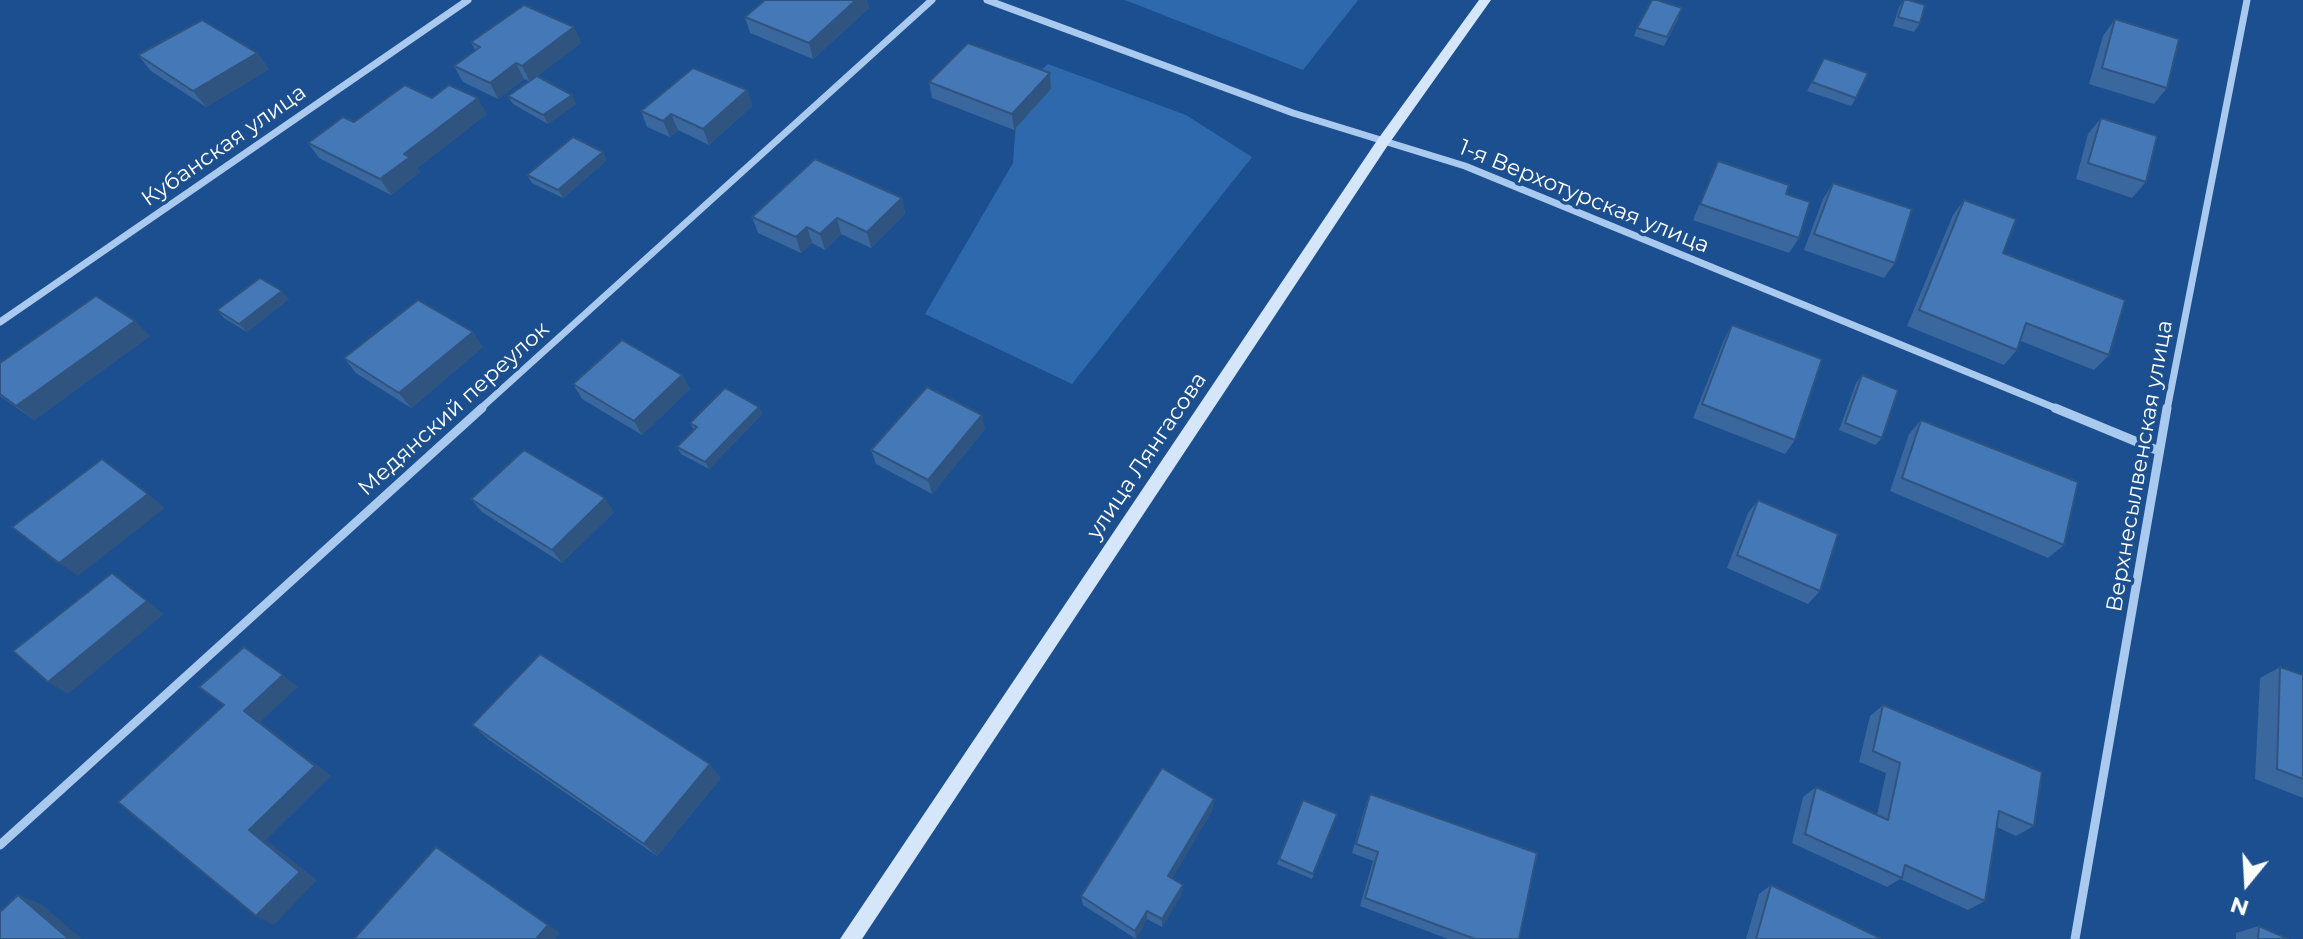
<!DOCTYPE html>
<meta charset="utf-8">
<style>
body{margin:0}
#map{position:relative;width:2303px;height:939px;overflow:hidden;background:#1b4f8f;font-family:Montserrat,sans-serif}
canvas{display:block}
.north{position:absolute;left:2207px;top:843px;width:80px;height:80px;-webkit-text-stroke:6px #1b4f8f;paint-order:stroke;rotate:198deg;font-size:22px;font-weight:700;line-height:32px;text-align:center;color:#fff}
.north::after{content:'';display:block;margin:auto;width:28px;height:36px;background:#fff;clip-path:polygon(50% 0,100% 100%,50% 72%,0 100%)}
</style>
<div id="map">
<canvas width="2303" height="939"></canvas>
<div class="north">N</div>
</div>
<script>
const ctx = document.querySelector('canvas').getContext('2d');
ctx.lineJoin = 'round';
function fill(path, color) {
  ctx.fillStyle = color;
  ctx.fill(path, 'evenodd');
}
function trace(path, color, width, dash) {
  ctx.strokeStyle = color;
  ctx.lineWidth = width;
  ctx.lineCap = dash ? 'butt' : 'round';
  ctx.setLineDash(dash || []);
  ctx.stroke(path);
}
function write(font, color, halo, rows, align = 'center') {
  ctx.font = font + ' Montserrat,sans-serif';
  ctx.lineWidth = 7;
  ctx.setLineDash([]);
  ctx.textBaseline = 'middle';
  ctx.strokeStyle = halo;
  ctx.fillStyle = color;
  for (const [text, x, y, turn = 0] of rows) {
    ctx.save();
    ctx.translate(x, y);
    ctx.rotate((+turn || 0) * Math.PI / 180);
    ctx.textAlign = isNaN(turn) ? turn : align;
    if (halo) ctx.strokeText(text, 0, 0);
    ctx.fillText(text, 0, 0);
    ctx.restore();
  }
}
fill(new Path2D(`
 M1125 0H1358L1303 70Z
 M1048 64 1186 115 1252 157 1072 384 925 314 1013 163 1018 92Z`), '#2e69ad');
trace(new Path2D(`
 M987 0 1293 113 1465 166 2060 410
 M0 322 468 0
 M479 410 932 0
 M2167 410 2247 0`), '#a9c9ee', 7);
trace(new Path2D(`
 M2055 408 2159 451
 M0 845 482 408
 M2075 939 2167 408`), '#a9c9ee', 9);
fill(new Path2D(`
 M1479 0H1491L1388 145 862 939H840L1378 139Z`), '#d6e6fa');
fill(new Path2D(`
 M765 0H867L869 8 813 59 750 33 745 17Z
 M1904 0 1920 23 1914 32 1893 26 1899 7Z
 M1679 17 1664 46 1634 36 1637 28Z
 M2115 19 2167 88 2154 104 2089 84 2103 36Z
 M574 27 581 43 537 76 576 104 548 124 513 104 508 96 529 81 524 79 498 99 463 82 454 66 475 50 471 42Z
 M257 53 269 69 206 107 151 71 138 55Z
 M1824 58 1856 98 1851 106 1807 91Z
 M1050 73 1051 89 1014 130 932 98 929 82Z
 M747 90 752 106 709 145 678 130 670 137 647 127 641 111Z
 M432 98 487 114 417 168 420 172 391 195 319 158 308 143 354 122Z
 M2101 118 2146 182 2132 198 2076 179 2088 134Z
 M607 160 563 198 532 183 527 175Z
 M1718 161 1786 194 1799 238 1789 253 1693 220Z
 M1833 183 1895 263 1884 278 1804 250 1823 199Z
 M902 198 905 214 871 248 841 234 825 250 812 243 801 253 758 233 752 217Z
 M1964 200 2003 253 2109 355 2094 370 2021 341 2017 350 2004 365 1907 326 1953 215Z
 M289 299 247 332 224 318 217 310Z
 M1732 325 1795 440 1785 454 1693 418 1724 340Z
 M150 336 34 420 0 396V363Z
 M483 347 411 408 356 373 344 358Z
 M682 375 690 389 642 435 582 399 573 384Z
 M1862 375 1882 438 1875 445 1839 430 1856 383Z
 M759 407 762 414 709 469 681 454 677 447 694 430 690 423Z
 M1921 420 2064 545 2048 558 1890 491 1909 434Z
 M985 429 932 494 876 464 871 450Z
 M471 499 614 512 562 563 482 512Z
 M1758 500 1820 591 1808 604 1727 568 1748 513Z
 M2280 667 2303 675V798L2255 779 2260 678Z
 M1883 705 2034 826 2016 836 1997 827 1985 901 1968 910 1900 879 1887 887 1792 843 1803 797 1816 787 1877 815 1886 773 1859 762 1870 716Z
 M472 725 721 778 657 856 489 740Z
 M1370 794 1519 939H1448L1360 906 1373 861 1352 853 1366 804Z
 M1213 809 1172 878 1183 885 1182 893 1162 927 1147 919 1136 939 1083 905 1081 896Z
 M1337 814 1312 879 1277 864 1279 859Z
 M1771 885 1880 939H1746L1759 894Z
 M2259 926 2288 939H2236V933Z`), '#3a679d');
fill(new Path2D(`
 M856 0H867L869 8 813 59 809 43Z
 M574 27 581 43 530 82 522 66Z
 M257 53 269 69 206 107 193 91Z
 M516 63 524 79 498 99 490 83Z
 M1050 73 1051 89 1014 130 1012 114Z
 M747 90 752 106 709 145 703 129Z
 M572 95 576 104 548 124 543 115Z
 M478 98 487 114 417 168 420 172 391 195 380 179 404 154Z
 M671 114 678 130 670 137 663 121Z
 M603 152 607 160 563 198 558 190Z
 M902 198 905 214 871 248 867 232Z
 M837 218 841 234 825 250 820 234Z
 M807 227 812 243 801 253 796 237Z
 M282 291 289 299 247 332 239 324Z
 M135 321 150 336 34 420 16 406Z
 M473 332 483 347 411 408 399 393Z
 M682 375 690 389 642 435 634 421Z
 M759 407 762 414 709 469 705 462Z
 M982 415 985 429 932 494 928 480Z
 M148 494 165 508 78 576 59 563Z
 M605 498 614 512 562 563 552 550Z
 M112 573 164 614 68 694 48 682Z
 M283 675 298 687 260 722 331 776 266 840 317 880 274 925 256 916 249 830 244 711Z
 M710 764 721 778 657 856 644 844Z
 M1214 799 1213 809 1168 885V876Z
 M450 856 560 933 555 939H536Z
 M1183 885 1182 893 1162 927V919Z
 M18 895 41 904 82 939H69Z
 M1147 911V919L1136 939 1135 931Z`), '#305480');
const building = new Path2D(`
 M765 0H856L809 43 745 17Z
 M1652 0H1657L1682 8 1667 37 1637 28Z
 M1904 0H1909L1925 5 1920 23 1898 17Z
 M524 5 574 27 522 66 516 63 490 83 454 66 480 47 471 42Z
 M2115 19 2179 39 2167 88 2102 68Z
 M202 20 257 53 193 91 138 55Z
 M968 43 1050 73 1012 114 929 82Z
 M1824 58 1868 73 1856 98 1812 82Z
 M693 68 747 90 703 129 671 114 663 121 641 111Z
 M537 76 572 95 543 115 508 96Z
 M405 85 432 98 449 85 478 98 404 154 410 157 380 179 308 143 343 117 354 122Z
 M2101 118 2157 136 2146 182 2088 163Z
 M573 137 603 152 558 190 527 175Z
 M815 159 902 198 867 232 837 218 820 234 807 227 796 237 752 217Z
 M1718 161 1789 185 1786 194 1810 202 1799 238 1700 204Z
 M1833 183 1912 209 1895 263 1814 234Z
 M1964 200 2016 219 2003 253 2125 300 2109 355 2026 323 2017 350 1919 310Z
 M260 278 282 291 239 324 217 310Z
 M96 296 135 321 16 406 0 394V363Z
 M418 300 473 332 399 393 344 358Z
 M1732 325 1822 359 1795 440 1702 404Z
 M622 340 682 375 634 421 573 384Z
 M1862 375 1898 390 1882 438 1845 423Z
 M927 387 982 415 928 480 871 450Z
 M725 388 759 407 705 462 677 447 697 427 690 423Z
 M1921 420 2078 482 2064 545 1902 478Z
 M524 450 605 498 552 550 471 499Z
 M102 459 148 494 59 563 12 527Z
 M1758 500 1838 534 1820 591 1737 555Z
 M112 573 147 601 48 682 13 651Z
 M244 647 283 675 244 711 315 766 249 830 300 872 256 916 118 802 224 705 199 687Z
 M540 654 710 764 644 844 472 725Z
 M2280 667 2303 675V779L2277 769Z
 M1883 705 2042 772 2034 826 1999 811 1985 901 1905 865 1902 878 1805 834 1816 787 1888 820 1900 763 1873 751Z
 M1162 768 1214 799 1168 876 1183 885 1162 919 1147 911 1135 931 1081 896Z
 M1370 794 1537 853 1519 939H1475L1365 898 1378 852 1356 844Z
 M1303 800 1337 814 1313 874 1279 859Z
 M436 847 548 925 536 939H354Z
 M1771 885 1880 938V939H1756Z
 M18 895 69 939H0V912Z
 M2259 926 2288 939H2258Z`);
fill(building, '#4478b7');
trace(building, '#305480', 2);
write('22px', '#fff', '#1b4f8f', [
 ["Кубанская улица",224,146,-35],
 ["1-я Верхотурская улица",1584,197,22],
 ["Медянский переулок",454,409,-42],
 ["улица Лянгасова",1147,456,-56],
 ["Верхнесылвенская улица",2140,466,-80]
]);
</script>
